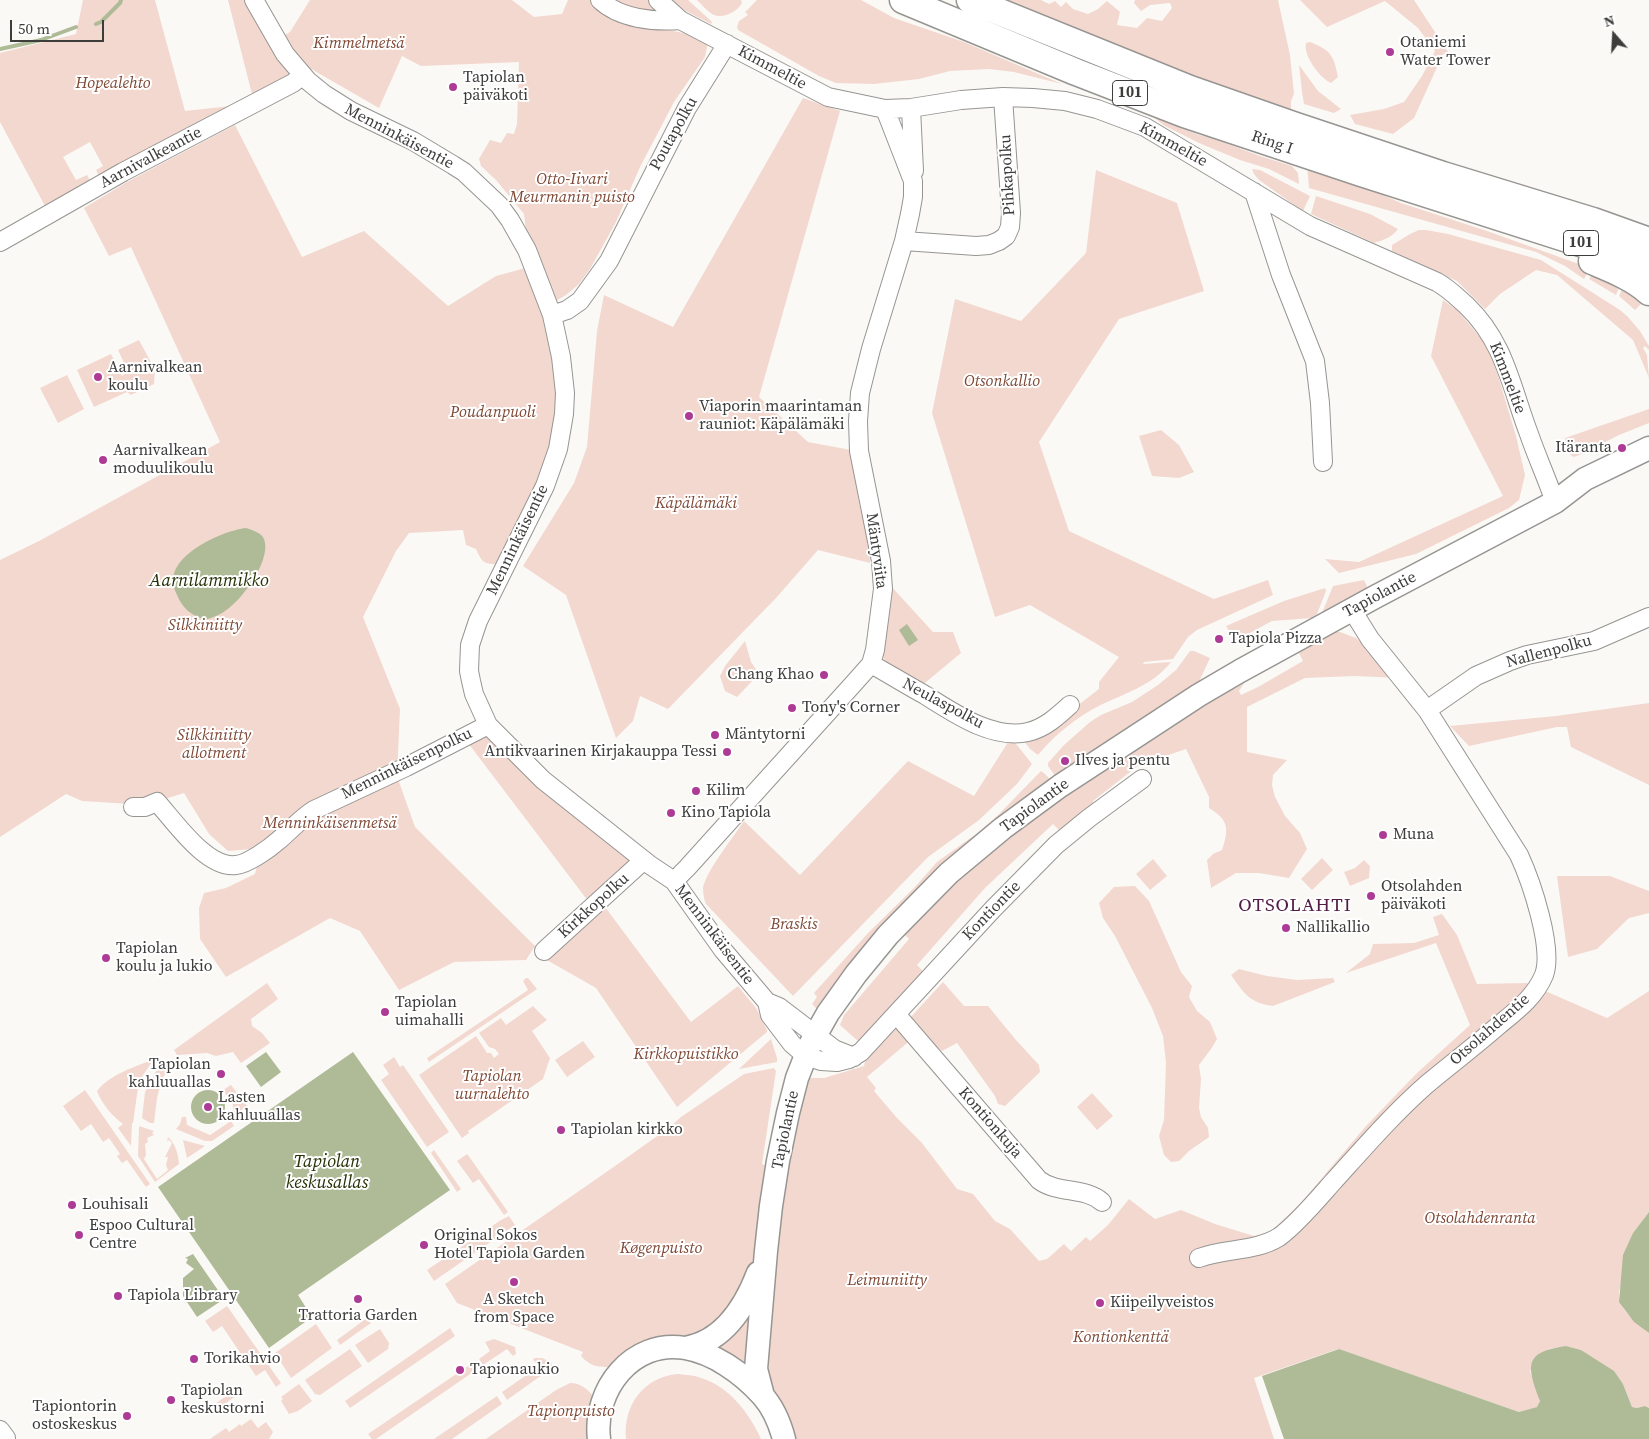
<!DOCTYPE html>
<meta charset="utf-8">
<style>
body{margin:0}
#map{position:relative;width:1649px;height:1439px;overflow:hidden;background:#fbf9f6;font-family:"Source Serif 4",serif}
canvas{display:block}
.north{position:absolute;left:1589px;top:10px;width:50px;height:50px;-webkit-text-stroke:4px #fff;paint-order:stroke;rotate:341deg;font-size:14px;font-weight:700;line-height:20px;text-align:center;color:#3d3d3c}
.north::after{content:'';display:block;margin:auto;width:18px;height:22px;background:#3d3d3c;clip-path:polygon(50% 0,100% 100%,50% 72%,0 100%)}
.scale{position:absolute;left:10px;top:20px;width:94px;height:22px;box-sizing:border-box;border:2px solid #3d3d3c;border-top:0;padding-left:6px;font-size:15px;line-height:18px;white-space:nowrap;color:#3d3d3c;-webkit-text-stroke:4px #fff;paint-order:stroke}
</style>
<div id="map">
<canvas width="1649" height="1439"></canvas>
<div class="north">N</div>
<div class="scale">50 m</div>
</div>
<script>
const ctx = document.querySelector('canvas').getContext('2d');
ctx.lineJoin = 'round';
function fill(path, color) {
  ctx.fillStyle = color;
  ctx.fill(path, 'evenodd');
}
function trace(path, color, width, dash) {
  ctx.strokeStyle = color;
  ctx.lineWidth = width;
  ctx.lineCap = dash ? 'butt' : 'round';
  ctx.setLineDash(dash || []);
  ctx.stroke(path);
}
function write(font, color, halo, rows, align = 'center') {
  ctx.font = font + ' "Source Serif 4",serif';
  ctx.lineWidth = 4;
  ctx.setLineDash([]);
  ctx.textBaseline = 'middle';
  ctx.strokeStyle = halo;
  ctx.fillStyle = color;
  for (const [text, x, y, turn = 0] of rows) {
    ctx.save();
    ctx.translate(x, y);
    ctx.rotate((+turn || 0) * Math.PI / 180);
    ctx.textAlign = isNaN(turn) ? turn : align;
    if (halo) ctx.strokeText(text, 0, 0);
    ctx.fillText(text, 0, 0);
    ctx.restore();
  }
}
fill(new Path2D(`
 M83 0H155L185 111 231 106 101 180 96 170 103 166 90 142 63 157 76 180 87 175 92 184 45 206 0 122V53L76 34Z
 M228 0H247L294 76 253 98Z
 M310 0H512L534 17 562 14 568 0H591V5L615 19 688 34 708 42 705 57 674 102 640 167 616 222 590 269 579 284 566 295 554 302 526 231 524 214 496 180 481 166 479 159 490 140 501 143 507 133 514 134 517 124 519 62 421 66 402 56 379 108 306 66 281 37 290 32Z
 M607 0H649L664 13 661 18Z
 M670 0H688L709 19 712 22 711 24 682 9Z
 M697 0H741L742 3C737 12 722 20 712 14 706 10 701 4 697 0Z
 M757 0H861L894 18 964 42 1062 84 1014 72 989 69 950 71 919 79 874 84 836 83 819 76 738 30 737 27 739 21 748 15 745 12Z
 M993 0H1041L1049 4 1055 1 1061 7 1066 2 1073 9 1088 14 1098 9 1107 1 1120 12 1117 25 1137 28 1147 18 1162 21 1172 8 1170 3 1150 5 1141 11 1134 3 1135 0H1278L1290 55 1294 94 1291 101V113L1175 71Z
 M1300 0H1414L1448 52 1443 54 1414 118 1393 134 1355 124 1350 115 1384 109 1404 102 1422 76 1435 51 1418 28 1385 1 1327 27Z
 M1310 42C1331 50 1334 56 1338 77L1331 83C1320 78 1303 56 1306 43Z
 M1299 65 1318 91 1341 109 1334 113 1304 104 1302 92Z
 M803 98 840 111 759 397 808 442 851 450C856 466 855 481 858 497 862 519 870 540 870 563L818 550 776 598 668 709 640 696 633 721 616 738 566 595 523 566 574 483 587 447 597 331 604 295 673 327Z
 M1152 116 1199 135 1212 138 1260 156 1292 166 1298 173 1299 184 1269 169 1240 160 1199 143 1165 126Z
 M235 125 302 257 364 231 448 306 496 276 529 267 540 296 556 370 557 410 546 467 498 564C483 564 482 562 476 549L466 545 463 530 409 533 396 551 363 617 400 709 397 776 415 827 535 946 526 960 454 962 399 990 360 931 330 918 226 977 200 939 199 908 204 893 226 888 255 874 259 859 252 849 228 851 209 834 184 793 146 805 82 801 66 794 0 837V560L39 541 220 442 131 247 109 256 84 208 127 182Z
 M1307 165 1358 184 1401 203 1487 231 1590 268 1584 279 1565 266 1536 252 1309 188Z
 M1252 169 1260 170 1310 196 1303 211 1259 180 1254 174Z
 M1096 170 1177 203 1204 291 1119 319 1039 442 1069 531 1214 599 1268 580 1273 595 1197 630 1188 637 1173 659 1144 662 1143 664 1171 662C1152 687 1121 694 1095 708 1074 719 1053 737 1038 755L1030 749 1023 740 1055 723 1099 689V682L1119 657 1030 605 995 617 932 413 955 299 1021 321 1086 253Z
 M1316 196 1370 214 1398 229C1392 237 1384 240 1374 243L1311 214Z
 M1419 230H1426L1448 234 1541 260 1620 310 1628 317 1640 331 1649 346V350L1645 346 1643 348 1647 355 1649 378 1633 340 1557 275 1536 270 1500 294 1485 309 1457 281 1392 251V245L1410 234Z
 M1595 270 1621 283 1616 295 1589 279Z
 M1624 285 1645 300 1635 310 1619 296Z
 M1443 300 1458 311 1483 341 1494 362 1516 436 1525 475 1519 500 1509 508 1416 554 1339 573 1325 559 1359 562 1503 496 1431 356Z
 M139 340 155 370 154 384 131 395 127 392 94 407 77 370 111 354 122 376 128 371 118 350Z
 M67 375 84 409 58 423 40 388Z
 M1649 409V423L1619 435 1586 452 1574 457C1566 453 1566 445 1565 438Z
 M1161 430 1179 445 1194 472 1179 478 1152 476 1139 436Z
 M1364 580 1370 593 1324 617 1322 613 1333 586Z
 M890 585 933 632H953L961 653 920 687 891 668 885 662 881 651Z
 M1325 588 1326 591 1317 614 1312 618 1272 621 1235 641 1226 626 1284 601Z
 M1331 632H1340L1356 638 1399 678 1355 676 1305 678 1247 707V752L1287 760 1273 775 1272 785 1275 797 1285 816 1300 833 1307 849 1289 878 1259 873H1236L1211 888 1207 860 1213 854 1222 850C1229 829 1229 820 1209 808V797L1186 749 1139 765 1093 801 1095 810 1059 830 1053 824 985 888 917 965 923 971 912 986 859 1042 840 1025 844 1015 909 939 905 935 920 911 992 846 1207 695 1236 688 1244 683 1239 691 1241 695 1258 687 1303 661 1299 653 1323 635Z
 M745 641 751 662 759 674 737 697 725 691 720 676 725 666Z
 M1190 651H1194L1210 658 1198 684 1058 780 1048 766V763L1064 745 1090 722 1101 715 1132 702 1158 685 1176 670Z
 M1649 703V785L1571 747 1567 727H1557L1469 746 1450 726 1556 716Z
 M485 731 523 774 548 795 566 808 631 860 630 863 588 901 468 743Z
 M1010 739 1017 745 1032 764 1017 784 979 820 928 857 793 996 706 904C704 899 703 894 703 888 705 873 734 836 744 821L800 875 908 761 974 796Z
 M1041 771 1045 774 1054 783 817 1009 812 1004 817 997 814 993 868 933 914 888 937 862 976 834 997 816Z
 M1322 858 1333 870 1312 890 1301 879Z
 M1153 859 1167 876 1150 890 1136 874Z
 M1364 860 1370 866 1369 878 1350 886 1344 872 1355 868Z
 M1557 876H1610L1649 891V913L1629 918 1597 949 1568 957Z
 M1135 886 1149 901 1181 972 1192 986 1189 997 1197 1011 1210 1022 1217 1039 1211 1049 1199 1065 1201 1079 1199 1108 1201 1117 1208 1128 1209 1137 1189 1151 1179 1161 1171 1162 1164 1155 1159 1136 1164 1120 1166 1063 1163 1036 1152 1008 1115 936 1103 918 1099 903 1114 887Z
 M602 903 691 1022 738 986 756 1008 767 1030V1032L677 1107 596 988 545 959Z
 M1442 914 1457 935 1477 984 1527 983 1607 1018 1649 991V1212L1633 1233 1619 1292C1619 1312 1636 1321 1649 1333V1408L1645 1406 1637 1408 1632 1407 1623 1384 1581 1350 1566 1346 1549 1349 1530 1371 1540 1401 1538 1407 1519 1412 1338 1349 1254 1378 1274 1439H792L764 1374 777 1219 802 1098 810 1078H824L864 1066 865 1062 897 1028 913 1038 867 1077 876 1088 874 1091 897 1118 922 1143 957 1189 973 1194 995 1221 1010 1229 1039 1261 1047 1259 1064 1244 1071 1251 1086 1237 1090 1241 1108 1225 1129 1199 1155 1219 1181 1210 1215 1224 1254 1236 1271 1231 1299 1205 1366 1126 1417 1073 1470 1025 1436 943 1346 973 1370 954 1373 944 1414 943 1439 935 1433 917Z
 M1239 969 1267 976 1297 980 1333 978 1335 982 1273 1006C1249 1003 1244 993 1231 975Z
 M526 978H528L537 989 429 1062 427 1058 528 990 523 981Z
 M943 982 964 1006H988L1016 1040 1039 1065 1040 1072 1005 1106 998 1104 995 1096 957 1043 942 1051 923 1036 908 1020Z
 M267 983 278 999 251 1019 252 1026 262 1033 270 1043 241 1063 233 1052 216 1056 207 1053 177 1055 174 1050Z
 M533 1006 547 1020 532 1031 550 1058 543 1079 468 1131 469 1133 462 1138 419 1075 476 1036 487 1053H491L494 1058 499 1054 495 1049 489 1047 479 1033 501 1018 506 1025Z
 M771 1039 777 1058V1062L739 1069Z
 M583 1041 595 1057 567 1077 555 1060Z
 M394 1057 400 1067 403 1065 449 1132 427 1147 381 1080 389 1074 383 1065Z
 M154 1059 139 1081 133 1123H132L131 1146 118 1128 123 1124C113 1117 101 1103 97 1091 110 1074 135 1067 154 1059Z
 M162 1060H166L170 1064 161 1082 157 1098 154 1123H150L142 1118 145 1092Z
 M774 1068 776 1071 762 1164 767 1166 755 1266 724 1324 612 1367C598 1367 591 1367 581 1356L583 1352 457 1303 445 1284 615 1166 670 1127 681 1117 744 1074Z
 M231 1085 247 1106 233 1116V1105L223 1090Z
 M85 1090 150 1184 146 1187 127 1160 122 1163 117 1156 120 1154 109 1138 103 1142 91 1124 81 1131 63 1106Z
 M1092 1093 1113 1116 1097 1130 1077 1107Z
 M182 1117H186L187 1125 210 1135 231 1121 234 1126 212 1141H205L176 1129 180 1124Z
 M139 1126 154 1131 152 1133 154 1135 147 1138 148 1142 145 1144 146 1155 144 1159 157 1179 168 1170 166 1165 168 1157H165L172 1143 169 1140 167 1141 168 1137C176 1144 178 1154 179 1164L155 1182 138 1156Z
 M183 1140 205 1146 187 1158Z
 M434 1150 461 1189 457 1192 431 1153Z
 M467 1154 468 1155 508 1212 504 1215 479 1179 473 1183 457 1161Z
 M509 1216 515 1225 434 1281 427 1270 501 1220Z
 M750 1303 754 1374 711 1345Z
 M227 1306 281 1383 276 1387 265 1370 256 1376 222 1326 213 1332 205 1321Z
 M367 1318 371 1323 340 1345 337 1340Z
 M316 1324 332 1348 291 1378 275 1353Z
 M450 1328 455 1336 350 1408 345 1401Z
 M380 1329 389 1343 388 1349 368 1363 355 1345Z
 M494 1339 515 1347 516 1354 513 1356 507 1349 483 1365 479 1359 490 1351 485 1342Z
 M350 1349 362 1366 320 1395 315 1394 305 1380Z
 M535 1358H542L551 1362 553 1367 507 1400 502 1392 538 1367 533 1359Z
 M471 1364 476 1370 376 1439H372L368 1434Z
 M678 1374C686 1375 694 1375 701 1378 729 1386 750 1414 761 1439H626C623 1406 643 1377 678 1374Z
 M570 1383C582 1382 596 1395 598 1407 600 1417 598 1429 597 1439H486L556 1390Z
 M299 1384 312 1401 298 1411 289 1414 281 1401 283 1399 281 1397Z
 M241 1386 244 1390 215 1411 212 1406Z
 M497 1396 502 1404 452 1439H434Z
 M251 1419 258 1428 266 1422 273 1432 269 1439H210L226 1428 229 1432 240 1424 241 1426Z`), '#f3d8cf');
fill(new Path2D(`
 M246 528C252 530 259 532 263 537 274 556 244 597 229 608 222 614 214 617 205 620 191 615 183 609 177 595 175 591 173 586 173 581 173 553 222 531 246 528Z
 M907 624 918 640 909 646 899 630Z
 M266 1052 281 1072 261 1087 246 1066Z
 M353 1052 450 1190 298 1295 312 1317 269 1348 158 1187Z
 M191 1107a17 17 0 1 1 34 0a17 17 0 1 1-34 0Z
 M1649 1212V1333L1634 1322 1619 1302 1623 1255 1633 1233Z
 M193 1254 224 1299 197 1317 183 1296V1278L194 1269 186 1263 188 1259 185 1258Z
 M1566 1346 1581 1350 1614 1371 1623 1384 1632 1407 1637 1408 1645 1406 1649 1408V1439H1284L1262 1376 1339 1349 1519 1412 1537 1407 1540 1401C1527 1366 1523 1352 1566 1346Z`), '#afbb97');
trace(new Path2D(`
 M96 24 101 22 120 3 121 0
 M0 49 41 40 76 27`), '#afbb97', 4);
const minor = new Path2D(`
 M254 0 285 54 308 81 324 94 351 111 413 141 453 165 464 172 499 205 510 220 527 250 552 315 561 357 565 393 564 414 558 449 545 486 478 621 470 645 469 671 471 681 474 694 488 725 543 780 650 865 674 881 723 950 767 1002 770 1015 792 1044 806 1056 821 1061 837 1062 849 1059 861 1052 993 909 1056 845 1089 818 1142 779
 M600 0C620 19 654 22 680 20
 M658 0 680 20 828 97 885 109 911 108 961 100 1003 97 1033 98 1065 101 1097 109 1145 127 1310 226 1437 282C1448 288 1457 297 1466 305 1505 342 1511 387 1529 434 1537 457 1547 479 1555 502
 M911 108 914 171
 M1254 192 1281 275 1315 361 1320 403 1323 462
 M904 241 976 246 989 245 999 241 1006 236 1010 227 1011 213 1003 97
 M0 242 123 172 293 83 303 75
 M552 315 567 310 580 301 609 261 687 108 727 44
 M871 664C889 674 907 685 925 695 954 713 992 740 1028 732 1045 728 1058 716 1070 705
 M1427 710 1476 676 1510 661 1527 655 1594 641 1649 617
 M133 807H145L157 802C175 822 207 869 236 865 248 864 270 848 279 840 291 830 301 818 314 810L406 767 488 725
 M674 881 687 868 855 682 871 664 875 650 883 589 881 561 859 451 858 421 860 393 871 349 904 241 910 214 913 197V181L885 109
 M544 951 644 860
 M767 1002 779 1007 834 1049 854 1057
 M896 1014 1039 1180C1057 1194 1086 1187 1102 1202
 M1199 1258C1225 1248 1255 1252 1279 1237 1296 1225 1317 1200 1332 1183 1362 1150 1392 1115 1426 1085 1450 1065 1475 1046 1499 1025 1516 1011 1535 997 1544 975 1554 948 1531 881 1519 855L1427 710 1370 639 1352 610
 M0 1430 6 1438 4 1439`);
const major = new Path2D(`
 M685 1348C723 1342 745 1307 758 1273
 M763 1396 756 1369 766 1251 771 1206 778 1161 788 1113 797 1078 810 1045 828 1013 856 974 888 935 949 873 1003 828 1060 786 1199 695 1240 671 1375 597 1555 502 1585 479 1649 448
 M599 1439C593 1390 632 1339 685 1348 714 1353 742 1373 762 1395 772 1406 780 1424 784 1439`);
const highway = new Path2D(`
 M903 0 1076 72 1184 114 1361 173 1649 265
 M970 0 1190 89 1293 125 1443 175 1593 221 1649 241
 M1592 261C1611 269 1634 278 1649 292`);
trace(minor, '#969592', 20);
trace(major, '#969592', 25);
trace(highway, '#969592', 29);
trace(minor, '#fff', 18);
trace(major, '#fff', 22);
trace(highway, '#fff', 26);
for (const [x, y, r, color] of [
 [1390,52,5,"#ad3b96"],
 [453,87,5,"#ad3b96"],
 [98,377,5,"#ad3b96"],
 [689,416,5,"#ad3b96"],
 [1622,448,5,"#ad3b96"],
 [103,460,5,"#ad3b96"],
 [1219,639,5,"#ad3b96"],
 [824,675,5,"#ad3b96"],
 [792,708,5,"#ad3b96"],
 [715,735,5,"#ad3b96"],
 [727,752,5,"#ad3b96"],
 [1065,761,5,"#ad3b96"],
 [696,791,5,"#ad3b96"],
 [671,813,5,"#ad3b96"],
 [1383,835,5,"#ad3b96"],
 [1371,896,5,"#ad3b96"],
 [1286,928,5,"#ad3b96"],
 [106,958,5,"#ad3b96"],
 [385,1012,5,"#ad3b96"],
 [221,1074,5,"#ad3b96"],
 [208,1107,5,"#ad3b96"],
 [561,1130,5,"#ad3b96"],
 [72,1205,5,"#ad3b96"],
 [79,1235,5,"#ad3b96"],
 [424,1245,5,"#ad3b96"],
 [514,1282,5,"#ad3b96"],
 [118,1296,5,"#ad3b96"],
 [358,1299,5,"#ad3b96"],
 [1100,1303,5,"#ad3b96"],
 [194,1359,5,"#ad3b96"],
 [460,1370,5,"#ad3b96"],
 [171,1400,5,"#ad3b96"],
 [127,1416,5,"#ad3b96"]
]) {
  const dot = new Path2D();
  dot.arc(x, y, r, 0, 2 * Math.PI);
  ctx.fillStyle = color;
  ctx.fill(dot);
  trace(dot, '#fff', 2);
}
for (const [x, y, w] of [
 [1130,93,35],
 [1581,243,35]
]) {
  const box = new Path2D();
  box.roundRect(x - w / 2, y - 12.5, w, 25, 4);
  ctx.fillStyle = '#fff';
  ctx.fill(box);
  trace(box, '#3d3d3c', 1);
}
write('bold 15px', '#3d3d3c', null, [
 ["101",1130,93],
 ["101",1581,243]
]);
write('16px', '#3d3d3c', '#fff', [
 ["Otaniemi",1400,43],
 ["Water Tower",1400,61],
 ["Tapiolan",463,78],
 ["päiväkoti",463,96],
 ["Aarnivalkean",108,368],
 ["koulu",108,386],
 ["Viaporin maarintaman",699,407],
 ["rauniot: Käpälämäki",699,425],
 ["Itäranta",1612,448,"right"],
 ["Aarnivalkean",113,451],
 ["moduulikoulu",113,469],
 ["Tapiola Pizza",1229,639],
 ["Chang Khao",814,675,"right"],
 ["Tony's Corner",802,708],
 ["Mäntytorni",725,735],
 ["Antikvaarinen Kirjakauppa Tessi",717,752,"right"],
 ["Ilves ja pentu",1075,761],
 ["Kilim",706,791],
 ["Kino Tapiola",681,813],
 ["Muna",1393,835],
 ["Otsolahden",1381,887],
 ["päiväkoti",1381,905],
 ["Nallikallio",1296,928],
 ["Tapiolan",116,949],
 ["koulu ja lukio",116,967],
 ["Tapiolan",395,1003],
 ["uimahalli",395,1021],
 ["Tapiolan",211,1065,"right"],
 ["kahluuallas",211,1083,"right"],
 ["Lasten",218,1098],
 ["kahluuallas",218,1116],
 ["Tapiolan kirkko",571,1130],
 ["Louhisali",82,1205],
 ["Espoo Cultural",89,1226],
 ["Centre",89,1244],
 ["Original Sokos",434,1236],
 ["Hotel Tapiola Garden",434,1254],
 ["Tapiola Library",128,1296],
 ["A Sketch",514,1300,"center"],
 ["from Space",514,1318,"center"],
 ["Kiipeilyveistos",1110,1303],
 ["Trattoria Garden",358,1316,"center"],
 ["Torikahvio",204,1359],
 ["Tapionaukio",470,1370],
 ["Tapiolan",181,1391],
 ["keskustorni",181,1409],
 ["Tapiontorin",117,1407,"right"],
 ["ostoskeskus",117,1425,"right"]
], 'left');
write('italic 16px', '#7e4734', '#fff', [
 ["Kimmelmetsä",359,44],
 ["Hopealehto",113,84],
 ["Otto-Iivari",572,180],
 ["Meurmanin puisto",572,198],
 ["Otsonkallio",1002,382],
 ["Poudanpuoli",493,413],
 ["Käpälämäki",696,504],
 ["Silkkiniitty",205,626],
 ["Silkkiniitty",214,736],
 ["allotment",214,754],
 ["Menninkäisenmetsä",330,824],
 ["Braskis",794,925],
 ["Kirkkopuistikko",686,1055],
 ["Tapiolan",492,1077],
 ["uurnalehto",492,1095],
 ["Otsolahdenranta",1480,1219],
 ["Køgenpuisto",661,1249],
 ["Leimuniitty",887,1281],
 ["Kontionkenttä",1121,1338],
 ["Tapionpuisto",571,1412]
]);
write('16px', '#3d3d3c', '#fff', [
 ["Kimmeltie",772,68,28],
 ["Poutapolku",674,134,-61],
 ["Menninkäisentie",399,137,28],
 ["Ring I",1272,143,19],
 ["Kimmeltie",1173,145,29],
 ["Aarnivalkeantie",151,158,-28],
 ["Pihkapolku",1008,175,-93],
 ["Kimmeltie",1507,378,69],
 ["Menninkäisentie",518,540,-64],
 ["Mäntyviita",876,551,82],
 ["Tapiolantie",1380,595,-28],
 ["Nallenpolku",1549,652,-15],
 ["Neulaspolku",943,704,28],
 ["Menninkäisenpolku",407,764,-26],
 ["Tapiolantie",1035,806,-36],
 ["Kirkkopolku",594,906,-42],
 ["Kontiontie",992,911,-46],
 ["Menninkäisentie",714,935,53],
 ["Otsolahdentie",1490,1030,-41],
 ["Kontionkuja",990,1123,49],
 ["Tapiolantie",786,1130,-78]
]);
write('italic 18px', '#263105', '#fff', [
 ["Aarnilammikko",209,581],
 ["Tapiolan",327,1162],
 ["keskusallas",327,1183]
]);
ctx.letterSpacing = '1px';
write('19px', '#531c47', '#fff', [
 ["OTSOLAHTI",1295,906]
]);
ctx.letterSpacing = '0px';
</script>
